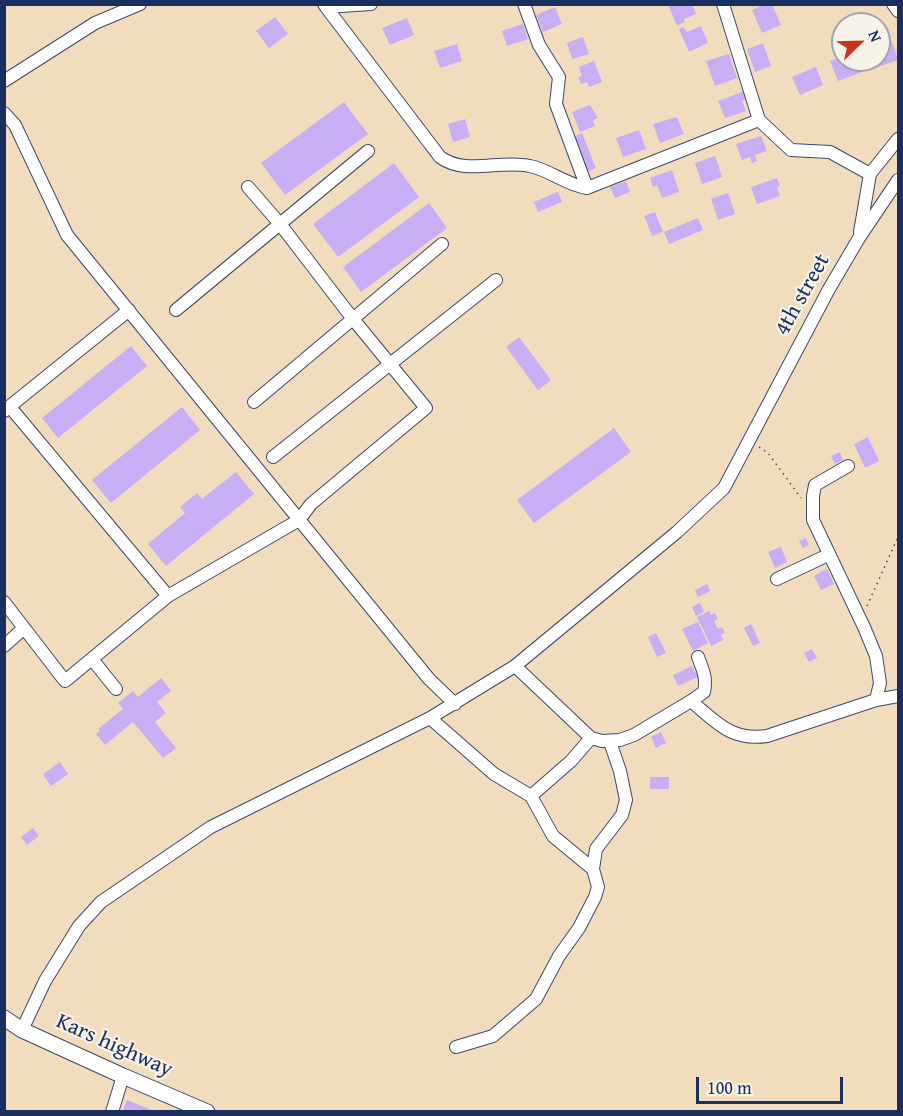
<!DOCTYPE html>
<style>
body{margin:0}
#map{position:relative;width:903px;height:1116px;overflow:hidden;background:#f2dcbe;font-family:"Gentium Book Plus",serif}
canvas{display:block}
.frame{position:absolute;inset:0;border:6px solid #1b2f5e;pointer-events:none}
.north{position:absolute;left:831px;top:12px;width:60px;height:60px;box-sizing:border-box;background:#f7f3e8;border:2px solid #9fa5b1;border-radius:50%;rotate:67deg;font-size:16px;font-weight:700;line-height:24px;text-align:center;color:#1b2f5e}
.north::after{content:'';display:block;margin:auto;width:21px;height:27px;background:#c8321e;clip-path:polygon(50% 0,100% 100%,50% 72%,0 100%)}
.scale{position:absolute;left:696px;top:1077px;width:147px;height:27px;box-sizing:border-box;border:3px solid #1b2f5e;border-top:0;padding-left:8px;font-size:18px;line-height:21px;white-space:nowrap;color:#1b2f5e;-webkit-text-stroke:4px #f7f3e8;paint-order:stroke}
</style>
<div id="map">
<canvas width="903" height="1116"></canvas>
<div class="frame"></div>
<div class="north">N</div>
<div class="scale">100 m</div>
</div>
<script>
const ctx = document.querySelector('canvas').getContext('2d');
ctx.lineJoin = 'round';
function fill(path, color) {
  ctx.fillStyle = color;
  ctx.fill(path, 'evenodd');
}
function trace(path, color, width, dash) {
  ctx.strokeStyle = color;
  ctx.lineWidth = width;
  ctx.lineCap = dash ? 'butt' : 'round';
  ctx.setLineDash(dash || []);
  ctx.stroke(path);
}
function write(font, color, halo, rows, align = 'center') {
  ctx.font = font + ' "Gentium Book Plus",serif';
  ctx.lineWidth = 4.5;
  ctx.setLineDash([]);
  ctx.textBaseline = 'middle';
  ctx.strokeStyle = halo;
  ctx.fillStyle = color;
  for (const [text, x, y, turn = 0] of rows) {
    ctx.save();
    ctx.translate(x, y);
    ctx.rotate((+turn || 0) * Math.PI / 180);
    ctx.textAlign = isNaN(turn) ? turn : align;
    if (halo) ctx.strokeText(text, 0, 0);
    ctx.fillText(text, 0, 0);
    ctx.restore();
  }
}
fill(new Path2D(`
 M668 4H692L696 14 684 19 685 22 677 26Z
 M765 4H772L781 25 762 33 752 10Z
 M555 7 562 24 543 32 536 15Z
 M275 17 288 34 269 48 256 31Z
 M407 18 414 35 390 45 382 28Z
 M523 24 528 39 507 46 502 31Z
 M701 26 708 43 689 52 679 29 683 27 687 32Z
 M583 37 589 54 572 59 567 43Z
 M892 41 898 60 875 68 872 60H879V45Z
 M763 43 771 66 755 72 747 49Z
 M457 44 462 61 440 68 434 51Z
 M729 54 737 78 715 86 706 61Z
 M843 56V60H857L862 72 838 81 830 61Z
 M594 61 602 82 589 87 587 82 581 84 578 77 582 76 579 67Z
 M816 67 823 85 800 95 792 77Z
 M745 91 748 99 742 101 746 111 725 118 718 101Z
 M344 102 368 134 285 195 261 163Z
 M590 105 598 118 593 120 595 126 580 132 572 112Z
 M677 117 684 134 660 143 653 124Z
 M465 119 470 137 453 142 448 124Z
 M639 130 646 149 623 157 616 138Z
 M582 133 596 168 587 172 574 137Z
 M761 136 767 151 755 155 757 161 752 163 750 157 742 160 736 144Z
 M715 156 722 177 702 184 695 163Z
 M394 163 419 197 338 257 313 224Z
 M672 170 679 192 662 198 657 185 653 187 650 178Z
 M777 178 780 186 777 187 780 196 757 204 751 187Z
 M626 181 630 192 615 198 610 187Z
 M558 192 562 202 538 212 534 202Z
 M728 193 735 214 718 220 711 199Z
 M429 203 447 228 361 292 343 267Z
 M655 212 663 232 652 236 644 216Z
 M698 218 703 230 669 244 664 232Z
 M519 337 551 380 538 390 506 347Z
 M131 346 147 366 58 438 42 418Z
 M182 407 200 430 111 503 92 480Z
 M614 428 631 452 534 523 517 500Z
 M868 437 879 461 865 468 854 444Z
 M840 452 843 460 835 464 831 456Z
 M236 472 254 494 166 566 148 544 185 513 180 507 197 493 202 499Z
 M806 538 809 545 803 548 799 541Z
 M781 547 787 562 775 568 768 552Z
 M827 569 834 584 821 590 814 576Z
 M707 584 710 591 698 597 695 590Z
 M700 603 704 612 696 616 692 607Z
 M709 611 711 615 715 613 718 619 714 621 718 629 722 627 725 633 721 635 723 640 711 646 697 617Z
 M698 622 708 643 693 651 682 629Z
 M751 624 760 643 753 646 744 628Z
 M656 633 666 653 657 657 648 637Z
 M812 649 817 658 809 662 804 653Z
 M692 666 698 677 678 686 673 675Z
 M161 678 171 691 157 702 166 713 155 722 176 748 163 758 133 722 105 745 96 734 100 731 98 729 123 709 118 703 133 691 138 697Z
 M661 732 666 743 656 748 651 737Z
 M60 762 68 774 51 786 43 774Z
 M650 777H669V789H650Z
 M33 828 39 836 27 845 21 837Z
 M127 1100 154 1111V1112L123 1110Z`), '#c8aef4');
const minor = new Path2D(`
 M324 4 326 7 371 4
 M524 4 539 45 559 77 556 104 587 188 759 120
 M723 4 759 120 791 150 830 152 870 174 898 139
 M893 4 898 11
 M326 7 440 157C466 176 500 159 530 166 550 170 566 185 587 188
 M4 81 95 23 140 4
 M4 113 15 125 67 235 429 679 455 704
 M860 232 870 174
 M176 310 368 151
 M254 402 442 244
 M10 407 168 596
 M4 411 129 310
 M273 457 496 280
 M848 466 815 485 813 496V520L864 627 876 656 880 683 876 700
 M777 579 828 555
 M4 602 65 681 168 596 299 520 311 504 426 408 353 319 280 224 248 187
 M4 646 24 628
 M92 659 116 689
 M515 666 591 738 602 741 620 740 634 735 691 701C716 722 731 741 767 736L876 700 898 696
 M691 701 704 692C707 678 703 670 698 657
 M430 718 494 774 531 796 553 836 593 869 598 887 595 897 579 928 559 956 536 999 493 1036 456 1047
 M531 796 571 761 591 738
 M593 869 596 849 622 815 626 800 620 771 610 742
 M22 1030 45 981 79 926 101 902 211 827 430 718 515 666 677 532 724 488 829 289 859 238 898 180
 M112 1112 123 1076`);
const major = new Path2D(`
 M4 1018 22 1030 123 1076 207 1112`);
trace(minor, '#3b496c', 14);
trace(major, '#3b496c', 17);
trace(new Path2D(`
 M759 447 768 453 801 498
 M867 606 898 537`), '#3b496c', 1.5, [1.5, 4.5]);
trace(minor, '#fff', 12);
trace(major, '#fff', 15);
write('22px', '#1b2f5e', '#f7f3e8', [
 ["4th street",803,295,-61],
 ["Kars highway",114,1046,24]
]);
</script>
